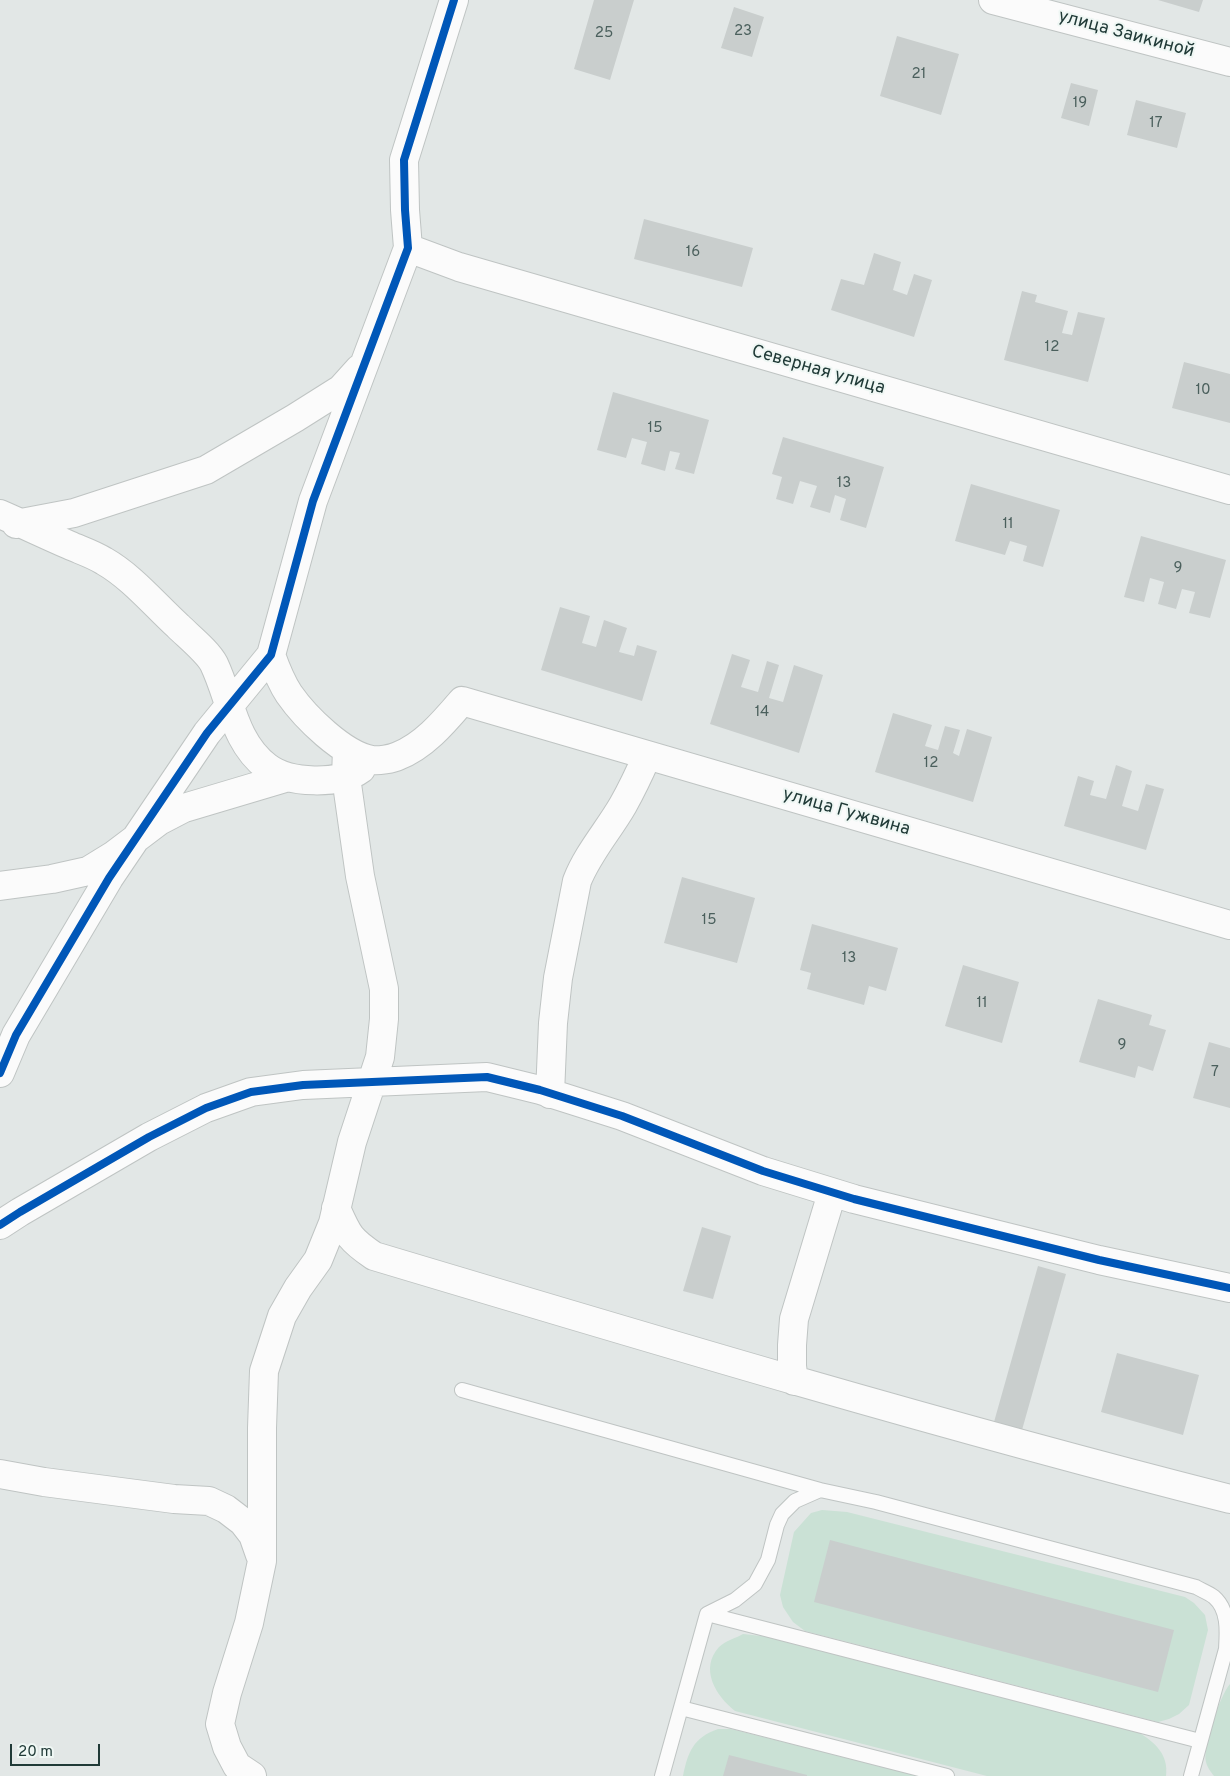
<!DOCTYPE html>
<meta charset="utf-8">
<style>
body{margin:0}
#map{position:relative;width:1230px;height:1776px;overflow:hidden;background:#e2e7e6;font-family:Overpass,sans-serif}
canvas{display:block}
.scale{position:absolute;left:10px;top:1744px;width:90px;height:22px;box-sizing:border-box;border:2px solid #203a37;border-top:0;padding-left:6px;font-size:15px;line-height:18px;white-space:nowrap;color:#203a37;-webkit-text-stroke:4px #eff7f4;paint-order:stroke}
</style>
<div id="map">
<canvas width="1230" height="1776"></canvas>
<div class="scale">20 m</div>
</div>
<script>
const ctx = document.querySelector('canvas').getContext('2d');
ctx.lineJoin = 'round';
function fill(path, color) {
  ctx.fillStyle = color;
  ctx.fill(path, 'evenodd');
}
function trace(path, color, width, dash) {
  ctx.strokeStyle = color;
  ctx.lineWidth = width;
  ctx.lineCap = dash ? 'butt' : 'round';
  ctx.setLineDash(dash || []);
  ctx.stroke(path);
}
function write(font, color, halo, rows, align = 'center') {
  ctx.font = font + ' Overpass,sans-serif';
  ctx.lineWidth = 4;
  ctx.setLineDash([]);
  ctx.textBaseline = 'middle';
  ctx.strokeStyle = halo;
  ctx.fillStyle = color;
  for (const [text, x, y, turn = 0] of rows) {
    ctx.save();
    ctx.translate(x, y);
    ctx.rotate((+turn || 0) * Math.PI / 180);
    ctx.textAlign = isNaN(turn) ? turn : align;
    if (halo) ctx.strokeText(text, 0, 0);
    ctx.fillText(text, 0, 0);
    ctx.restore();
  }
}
fill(new Path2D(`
 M822 1510 847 1512 1185 1597 1194 1603 1205 1615 1208 1630 1189 1705 1179 1714 1169 1719 1158 1722 805 1631 793 1622 783 1607 780 1595 794 1532 811 1513Z
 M743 1634 770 1637 1138 1732C1155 1742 1169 1755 1166 1776H987L735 1711C716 1696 699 1669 719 1647 725 1641 736 1638 743 1634Z
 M1230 1684V1776H1214C1211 1772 1207 1767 1206 1762 1202 1749 1220 1695 1230 1684Z
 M718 1729H731L919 1776H683C688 1752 693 1738 718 1729Z`), '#cae1d5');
fill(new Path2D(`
 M594 0H634L610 80 574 69Z
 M1158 0H1203L1199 12Z
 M734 7 764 17 752 57 721 48Z
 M897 36 959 54 941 115 880 96Z
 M1071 83 1098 90 1089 126 1061 118Z
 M1136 100 1186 113 1177 148 1127 135Z
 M644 219 753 248 742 287 634 259Z
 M874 253 901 262 893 290 907 295 914 274 932 280 914 337 831 310 841 279 864 285Z
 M1022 291 1037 295 1035 302 1068 311 1062 333 1072 335 1078 312 1105 318 1088 382 1004 360Z
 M1184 362 1230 374V423L1172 408Z
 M613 392 709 420 694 474 675 469 680 453 670 451 665 471 641 464 647 442 632 438 626 458 597 450Z
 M783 437 884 467 866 528 840 520 846 499 835 495 830 513 810 507 817 486 800 481 793 504 776 499 782 477 772 474Z
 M971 484 1060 510 1043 567 1023 561 1027 546 1010 541 1005 555 955 541Z
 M1141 536 1226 560 1210 618 1189 613 1195 592 1182 589 1176 609 1158 604 1164 582 1150 578 1144 602 1124 597Z
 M560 607 590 616 582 643 596 647 604 620 627 628 619 652 634 656 637 645 657 651 642 701 541 670Z
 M732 654 750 660 741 687 758 692 767 661 779 665 769 698 783 702 794 665 823 675 799 753 710 724Z
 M893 713 932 725 925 746 938 750 945 726 960 730 953 753 959 756 967 729 992 737 973 802 875 772Z
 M1116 765 1132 771 1122 806 1138 811 1146 784 1164 789 1146 850 1064 826 1078 776 1094 781 1090 795 1106 799Z
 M682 877 755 898 737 963 664 943Z
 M812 924 898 948 886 991 869 986 864 1005 807 989 811 973 800 970Z
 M963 965 1019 982 1002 1043 945 1026Z
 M1098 999 1152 1015 1149 1025 1166 1030 1153 1071 1138 1066 1135 1078 1079 1062Z
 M1209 1042 1230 1048V1108L1193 1098Z
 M702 1227 731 1236 713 1299 683 1291Z
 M1038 1266 1066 1274 1022 1430 994 1422Z
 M1117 1353 1199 1375 1183 1435 1101 1412Z
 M830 1540 1174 1630 1158 1692 814 1602Z
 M729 1755 807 1775V1776H723Z`), '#c9cecd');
const lane = new Path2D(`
 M462 1390 820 1490
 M707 1614 1200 1741
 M681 1708 947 1776
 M662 1776 707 1614 735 1600 755 1584 768 1560 777 1525 782 1514 795 1501 820 1490 876 1502 1196 1587C1201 1590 1209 1593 1214 1597 1229 1610 1227 1632 1226 1649L1230 1650
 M1191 1776 1226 1649`);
const street = new Path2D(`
 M993 0 1230 62
 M408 248 459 267 1230 490
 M0 514C23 524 46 535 69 545 80 550 93 554 104 561 132 577 154 604 178 626 188 636 208 652 214 664 231 700 234 742 267 767 289 784 339 785 361 769
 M16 524 74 513 206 470 295 418 341 389 359 369
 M271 655C276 669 281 682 289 694 305 717 343 755 372 760 378 761 392 759 398 756 424 746 444 722 462 701L1230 925
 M0 886 52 879 88 871 114 855 159 821 184 808 288 777
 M0 1073 16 1035 109 878 207 733 271 655 313 501 408 248 405 210 404 160 454 0
 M550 1094 553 1023 558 978 577 881C588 853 608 831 623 805 632 789 640 772 647 756
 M336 1208C348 1235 349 1239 374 1256 658 1341 942 1426 1230 1499
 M0 1225 20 1212 149 1137 206 1108 251 1092 303 1085 487 1077 540 1090 622 1116 763 1171 854 1199 1099 1260 1230 1288
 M794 1381 792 1366V1345L794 1319 832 1193
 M0 1474 44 1482 174 1499 209 1501 226 1509 243 1522 253 1535 260 1555
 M252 1776 237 1766 227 1747 220 1724 227 1693 249 1623 262 1561V1428L264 1371 282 1316 298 1288 318 1260 333 1223 352 1142 380 1057 384 1019V989L360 876 346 777 347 750`);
trace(lane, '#bfc4c3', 16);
trace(street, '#bfc4c3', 30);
trace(lane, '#fbfbfb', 14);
trace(street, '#fbfbfb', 28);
trace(new Path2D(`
 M0 1073 16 1035 109 878 207 733 271 655 313 501 408 248 405 210 404 160 454 0
 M0 1225 20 1212 149 1137 206 1108 251 1092 303 1085 487 1077 540 1090 622 1116 763 1171 854 1199 1099 1260 1230 1288`), '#0057b8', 8);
write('15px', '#4b605d', null, [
 ["23",743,32],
 ["25",604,34],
 ["21",919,75],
 ["19",1080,104],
 ["17",1156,124],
 ["16",693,253],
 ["12",1052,348],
 ["10",1203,391],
 ["15",655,429],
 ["13",844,484],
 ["11",1008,525],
 ["9",1178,569],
 ["14",762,713],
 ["12",931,764],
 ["15",709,921],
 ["13",849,959],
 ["11",982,1004],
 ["9",1122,1046],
 ["7",1215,1073]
]);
write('18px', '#203a37', '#eff7f4', [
 ["улица Заикиной",1126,35,15],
 ["Северная улица",818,371,16],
 ["улица Гужвина",846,813,16]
]);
</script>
